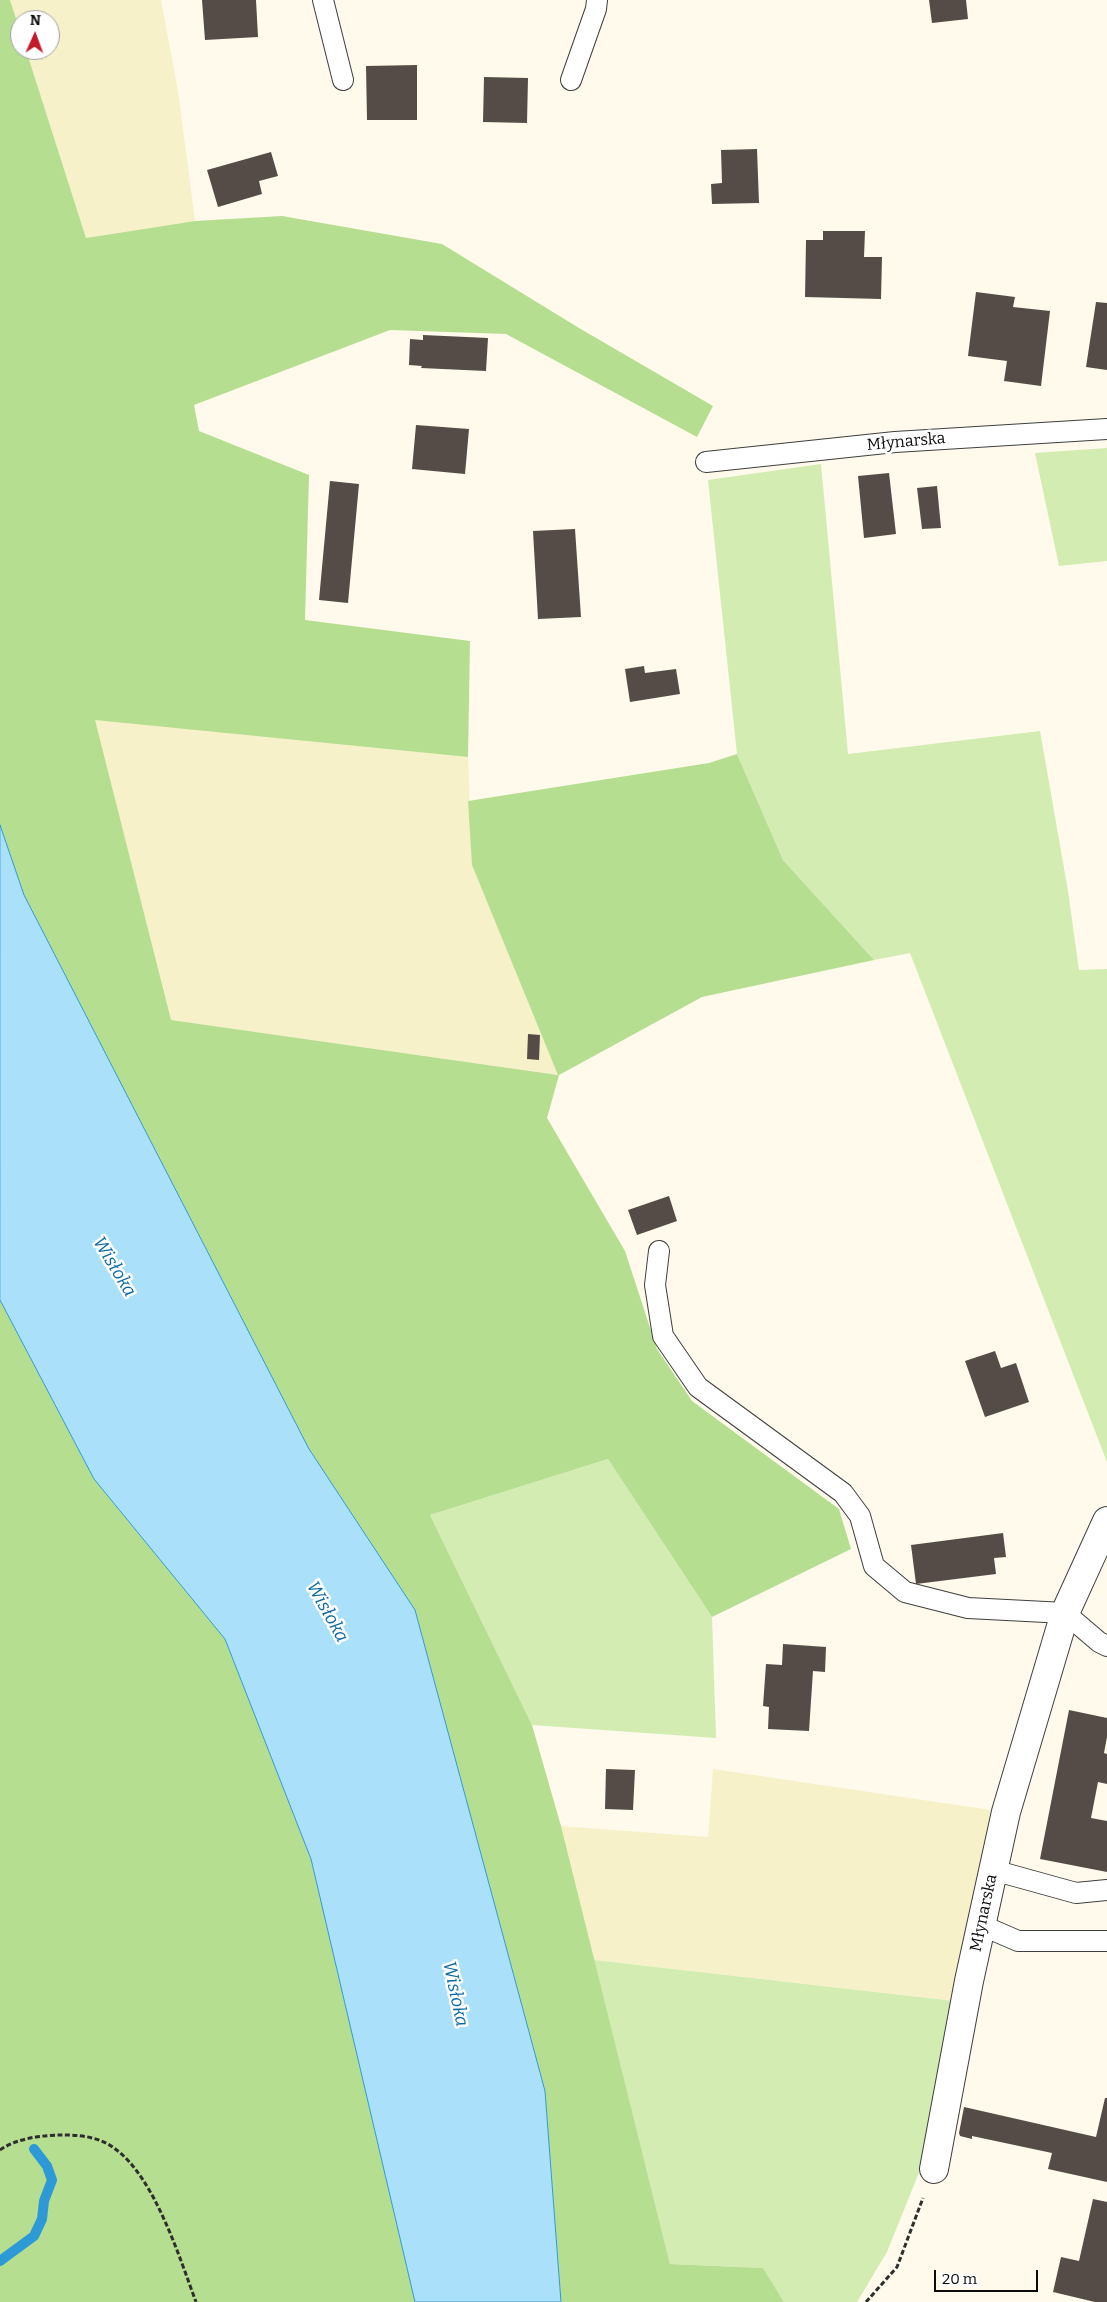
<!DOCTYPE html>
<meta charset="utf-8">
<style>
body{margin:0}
#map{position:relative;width:1107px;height:2302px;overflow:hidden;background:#fffaeb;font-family:Bitter,serif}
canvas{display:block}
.north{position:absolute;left:10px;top:10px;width:50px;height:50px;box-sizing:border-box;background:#fff;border:1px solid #9e9e9e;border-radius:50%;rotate:2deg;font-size:14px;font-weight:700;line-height:20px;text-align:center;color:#0c0c0c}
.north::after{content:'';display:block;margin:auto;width:18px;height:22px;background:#c51a29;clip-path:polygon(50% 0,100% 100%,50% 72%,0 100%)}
.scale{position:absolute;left:934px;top:2270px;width:104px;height:22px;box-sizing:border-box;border:2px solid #0c0c0c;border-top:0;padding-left:6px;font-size:15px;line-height:18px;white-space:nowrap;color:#0c0c0c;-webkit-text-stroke:4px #fff;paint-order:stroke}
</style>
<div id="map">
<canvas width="1107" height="2302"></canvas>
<div class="north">N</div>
<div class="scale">20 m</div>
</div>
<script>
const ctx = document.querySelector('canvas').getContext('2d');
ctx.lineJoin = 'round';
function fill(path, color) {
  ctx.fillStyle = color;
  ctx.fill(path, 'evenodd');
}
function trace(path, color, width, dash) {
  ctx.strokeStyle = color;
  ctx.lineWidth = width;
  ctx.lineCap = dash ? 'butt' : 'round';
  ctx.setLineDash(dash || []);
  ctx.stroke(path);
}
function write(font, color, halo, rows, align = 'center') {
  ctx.font = font + ' Bitter,serif';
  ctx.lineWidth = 5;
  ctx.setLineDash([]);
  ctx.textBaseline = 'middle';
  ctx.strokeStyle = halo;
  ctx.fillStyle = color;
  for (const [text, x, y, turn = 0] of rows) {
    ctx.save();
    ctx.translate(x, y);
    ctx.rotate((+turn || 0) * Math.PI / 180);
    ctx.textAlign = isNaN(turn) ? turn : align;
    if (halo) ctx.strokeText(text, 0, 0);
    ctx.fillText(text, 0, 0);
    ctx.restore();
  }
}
fill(new Path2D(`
 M10 0H161L178 91 195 221 86 238 26 50H50V20H20V31Z
 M94 719 468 757 472 865 559 1075 170 1020Z
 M713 1769 991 1810 954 2001 594 1960 561 1826 708 1837Z`), '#f7f1c9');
fill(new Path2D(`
 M1107 448V561L1059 566 1035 453Z
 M821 464 848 754 1040 731 1068 891 1079 970 1107 969V1462L910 953 874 960 783 860 737 754 708 480Z
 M608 1459 712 1617 716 1738 532 1725 430 1515Z
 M594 1960 954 2001 920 2170 887 2252 857 2302H784L763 2268 670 2264Z`), '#d2ecb2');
fill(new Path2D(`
 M0 0H10L20 31V50H26L86 238 195 221 282 216 442 244 579 328 713 406 697 437 506 334 390 330 194 405 199 431 309 475 305 620 470 641 468 757 95 720 171 1020 558 1075 472 865 468 801 709 763 737 754 783 860 874 960 702 997 559 1075 547 1118 625 1251 657 1349 692 1401 839 1509 851 1549 712 1617 608 1459 430 1515 532 1725 561 1826 670 2264 763 2268 784 2302H561L545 2091 415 1610 309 1449 24 895 0 825Z
 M0 1300 94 1479 225 1639 311 1859 415 2302H0Z`), '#b6de90');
const water = new Path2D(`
 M0 825 24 895 309 1449 415 1610 545 2091 561 2302H415L311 1859 225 1639 94 1479 0 1300Z`);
fill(water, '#abe0fb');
trace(water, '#2d9ad7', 1);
trace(new Path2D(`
 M0 2261 34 2236 42 2219 44 2201 52 2180 47 2166 34 2149`), '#2d9ad7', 10);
fill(new Path2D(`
 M202 0H256L258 37 205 40Z
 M929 0H966L968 19 932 23Z
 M417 65V120H367L366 66Z
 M484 77 528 78 527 123 483 122Z
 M757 149 759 203 712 204 711 184 722 183 721 150Z
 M271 152 278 176 259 181 262 194 218 207 207 170Z
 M823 231H865L864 257H882L881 299 805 297 806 240H823Z
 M976 292 1015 297 1013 307 1050 311 1041 386 1004 381 1007 361 968 356Z
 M1096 302 1107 303V370L1086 367Z
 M423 335 488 338 486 371 421 368 422 366 409 365 410 339 423 340Z
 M416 425 469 429 465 474 412 469Z
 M889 473 896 534 864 538 858 476Z
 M330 481 359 484 348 603 319 600Z
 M937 486 941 528 922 529 917 488Z
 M575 529 581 617 538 619 533 531Z
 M644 666 645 673 676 669 680 694 630 702 625 669Z
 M528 1034 540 1035 539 1060 527 1059Z
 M669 1196 677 1221 637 1235 628 1210Z
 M995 1351 1001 1368 1016 1363 1029 1402 985 1417 965 1361Z
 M1003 1533 1006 1557 994 1558 996 1574 916 1584 911 1545Z
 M783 1644 826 1647 825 1672 813 1671 809 1731 768 1729 769 1707 763 1706 766 1664 782 1665Z
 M1069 1710 1107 1718V1737L1104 1753 1107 1754V1784L1098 1782 1091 1818 1107 1821V1872L1040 1859Z
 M606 1769 635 1770 633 1810 605 1809Z
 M1105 2098H1107V2182L1048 2169 1052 2153 972 2136V2139L960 2136 959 2133 964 2107 1096 2137Z
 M1093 2199 1107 2202V2302H1095L1053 2292 1061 2257 1079 2261Z`), '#554c47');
const service = new Path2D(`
 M323 0 343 80
 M571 80 596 9 597 0
 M706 462 895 442 1107 429
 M659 1251 655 1285 663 1336 698 1387 843 1493 860 1516 874 1566 905 1592 968 1608 1065 1613 1099 1642 1107 1646
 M993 1870 1076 1893 1107 1890
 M981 1925 1018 1941H1107`);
const minor = new Path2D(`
 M934 2169 969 1981 1006 1812 1065 1613 1107 1521`);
trace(service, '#3f3f3f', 22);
trace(minor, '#3f3f3f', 30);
trace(new Path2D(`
 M0 2150C17 2138 43 2135 63 2135 81 2135 99 2137 114 2148 154 2176 179 2256 196 2302
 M866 2302 897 2267 923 2198`), '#2e2e2e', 3, [5, 2.5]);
trace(service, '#fff', 20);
trace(minor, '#fff', 28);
write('16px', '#0c0c0c', '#fff', [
 ["Młynarska",906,442,-5],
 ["Młynarska",984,1913,-78]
]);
write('italic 18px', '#0d69a6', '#fff', [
 ["Wisłoka",114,1267,59],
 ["Wisłoka",327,1612,61],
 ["Wisłoka",455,1994,78]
]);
</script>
